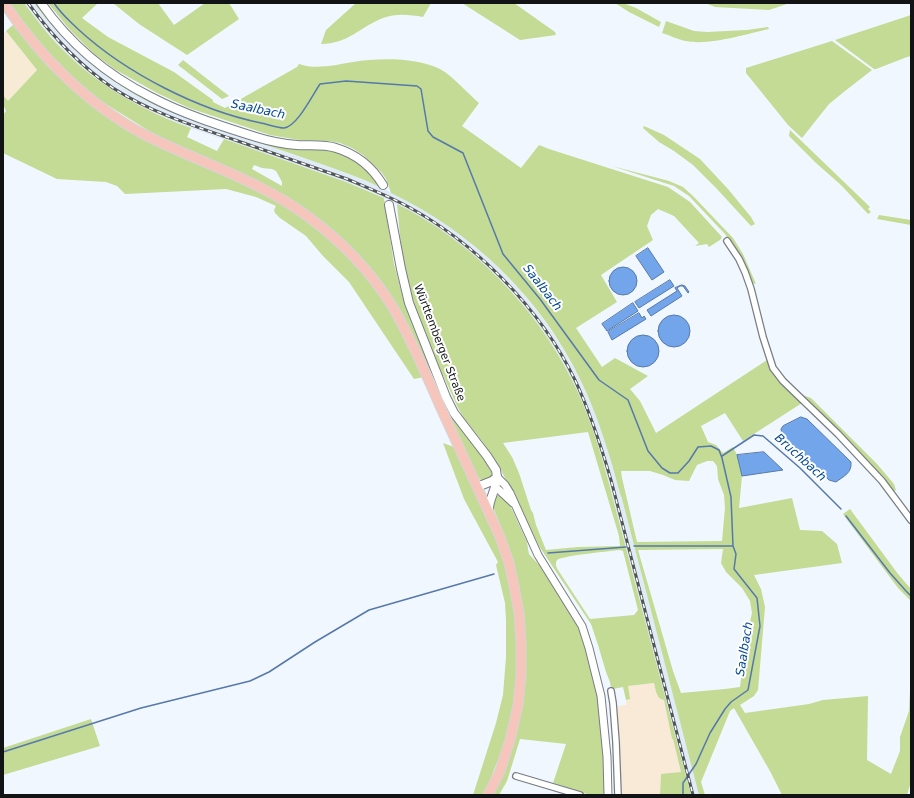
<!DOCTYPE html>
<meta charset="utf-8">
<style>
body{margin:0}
#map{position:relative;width:914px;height:798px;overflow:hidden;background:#f1f7fe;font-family:"DejaVu Sans",sans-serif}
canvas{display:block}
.frame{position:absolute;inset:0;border:4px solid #111315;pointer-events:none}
</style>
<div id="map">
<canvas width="914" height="798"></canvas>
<div class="frame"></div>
</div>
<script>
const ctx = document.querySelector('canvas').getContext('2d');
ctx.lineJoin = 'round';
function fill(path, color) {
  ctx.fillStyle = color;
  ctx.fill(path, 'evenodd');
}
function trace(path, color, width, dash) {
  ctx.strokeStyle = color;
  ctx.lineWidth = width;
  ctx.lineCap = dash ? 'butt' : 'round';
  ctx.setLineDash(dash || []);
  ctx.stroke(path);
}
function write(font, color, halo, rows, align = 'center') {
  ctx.font = font + ' "DejaVu Sans",sans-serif';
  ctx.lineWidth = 4;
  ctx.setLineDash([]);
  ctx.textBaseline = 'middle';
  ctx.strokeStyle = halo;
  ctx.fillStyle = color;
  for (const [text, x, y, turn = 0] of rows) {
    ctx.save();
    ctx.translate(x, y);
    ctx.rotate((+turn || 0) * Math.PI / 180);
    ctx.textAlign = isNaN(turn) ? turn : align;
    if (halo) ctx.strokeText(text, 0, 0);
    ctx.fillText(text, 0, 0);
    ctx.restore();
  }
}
fill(new Path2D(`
 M654 683 656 692 664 700 672 739H673L681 772 661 775 660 795H621V777L616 709 619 706 626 705V700L629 699 628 686Z`), '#f8ead7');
fill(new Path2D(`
 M6 31 37 70 8 101 3 95V34Z`), '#f7ebd6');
fill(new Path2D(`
 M24 3H34L45 18 67 43 92 65 117 84 148 101 185 117 349 174 376 185 408 201 437 218 467 239 496 265 519 289 542 317 561 345 579 377 594 410 606 444 621 497H622V499L699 795H691L608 480 599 447 587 413 572 380 555 349 536 322 514 294 485 266 462 246 433 225 404 208 373 193 346 182 182 125 144 108 112 90 86 71 61 48 39 23Z`), '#e0ebf8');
fill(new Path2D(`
 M10 3H24C36 19 47 34 61 48 97 85 143 111 191 128L187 137 217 151 224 139 346 182 384 198 394 264 403 298H404L432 372 489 465 492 474 491 478C485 480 482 482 477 477L400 314 316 217 288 197 260 182 174 144 149 131 101 101 80 84 53 58 31 33ZM254 165 262 168 272 169 276 171 282 182V186L252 169Z
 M34 3H38L118 82 227 130 338 152C357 160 368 170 380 187 361 178 341 171 321 164 285 151 248 139 212 127 190 119 168 112 147 101 101 77 65 45 34 3Z
 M48 3H98L82 18 108 37 174 72 213 100V102L225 108 297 67 299 64C316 70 335 65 353 62 379 58 415 57 440 69 454 77 467 93 479 103L462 126 521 168 539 145 549 149 668 187 690 202 722 237 720 240 709 247 707 244 695 246 699 243 674 216 658 209 651 215 647 226 653 240 601 275 617 302 576 328 602 367 615 358 648 376 630 389 640 401 656 433 767 360 782 382 789 391 802 403 743 441 725 413 701 426 708 442 716 445 723 453 733 447 737 455 742 476 739 508 792 498 800 530 822 531 837 544 842 563 754 575 761 589 765 607 758 690 754 696 740 705 745 713 809 704 823 700 868 696 867 760 891 774 900 751V737L909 711 911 669V782L907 795H782L771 773 734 708 730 711 701 782 705 795H699L622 499V497H621C610 456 598 415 579 377 540 297 471 231 391 193L386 179 382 173 363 155 352 148 340 143 329 141 299 140 270 135 189 108 157 93 116 70 94 54 69 29ZM707 461H713L717 466 718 479 724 495 725 508 722 541 637 542 630 512 622 478 621 471H650L663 475 675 480 689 481 697 465ZM723 549 721 563 726 572 742 588 750 601 752 613 746 640 740 687 725 689 681 693 673 671 638 550Z
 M113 3H158L174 25 205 3H229L239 19 187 55 139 24Z
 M356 3H431L423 17C410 15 397 13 383 18 360 27 348 44 321 44L326 30Z
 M462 3H514L555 32 556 35 520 40Z
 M615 3H623L636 8 661 22 659 27 629 12Z
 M705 3H790L769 10 715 7Z
 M911 15V56L907 57 876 69H874L835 40Z
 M666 21 694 31 707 32 747 30 768 27 769 29C746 34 708 46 686 41 678 40 670 35 662 33Z
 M14 24 46 63 161 147 260 191 307 218 334 242 352 261 377 289 398 322 424 377 414 379 349 282 323 256 306 236 280 218 275 213 274 210 276 206 256 197 226 189 125 194 117 186 106 182 57 179 3 153V115L6 111 3 104V95L8 101 37 70 6 31Z
 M832 41 872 70 845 91 829 104 802 138 788 125 746 73V68Z
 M183 60 229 96 222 99 178 65Z
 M644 126 664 135 700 159 728 189 751 217 755 224 751 226 717 189 693 165 674 151 659 142 643 128Z
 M790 130 870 207 868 209 871 212 868 214 841 185 816 163 789 136Z
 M612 166 669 181 683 187 693 196 733 238 743 254 756 284 751 283 740 257 725 234 689 196 674 186Z
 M397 204C470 240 536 307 572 380 588 412 599 446 608 480L691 795H660L661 774 681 772 673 739H672L664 700 659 698 656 692 654 683 628 686 630 699 626 700 623 687 613 689 611 688 610 682 606 672 598 645 591 624 539 546 500 468 482 441 463 417 457 406 443 375 441 376 421 327 403 268ZM588 432 619 536 620 546 578 547 546 550 536 525 533 513 531 510 519 473 512 457 503 443ZM620 550 623 551 638 610 634 615 590 619 558 570C556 567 555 563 557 560 560 556 611 551 620 550Z
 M879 215 911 220V225L877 219Z
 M797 393 811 398 877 464 894 484 896 490 893 492 846 438Z
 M443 443 454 447 498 542 506 567 515 607 518 661 514 705 506 740 484 795H473L496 723 503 695 506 657V620L505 603 496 565 498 562 464 499Z
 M500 495 510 505 527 542 528 549 529 554 540 566 556 590 575 620 582 635 598 696 603 730 605 790 603 795H590L553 783 566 744 520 739 507 781 499 795H493L523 683 511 554 501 527 494 510 493 506 495 496Z
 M850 509 898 574 911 589V601L898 588 845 517 843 514Z
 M91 719 100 746 3 775V748Z`), '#c3db94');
const water = new Path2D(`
 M648 248 664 272 652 280 636 256Z
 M609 281a14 14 0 1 1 28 0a14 14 0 1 1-28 0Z
 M670 280 674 286 639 308 635 302Z
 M682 285 685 286 689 292 688 293 683 286H680L677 288 682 296 651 316 647 310 677 291 675 288Z
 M633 303 638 311 607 331 602 324Z
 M639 313 642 318 644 316 646 319 612 340 608 332Z
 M658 331a16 16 0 1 1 32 0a16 16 0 1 1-32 0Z
 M627 351a16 16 0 1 1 32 0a16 16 0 1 1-32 0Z
 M801 417 807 419 851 462C852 473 844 476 836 482L829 480 782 435 781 429 783 426Z
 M764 452 783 470 742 476 737 455Z`);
fill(water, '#73a5eb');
trace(water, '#5679ab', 1);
trace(new Path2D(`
 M54 3C61 14 70 21 79 30 126 73 198 110 261 123 266 124 279 128 284 128 297 127 313 94 320 84L346 81 417 86 421 89 428 131 433 137 463 153 503 254 540 299 599 380 628 400 648 451 662 468 670 473H678L689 461 698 447 711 446 719 450 722 458 731 497 733 546 736 554 734 569 757 598 760 626 748 690 731 702 725 709 710 733 696 764 683 783V795
 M722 456 754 435 763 436 800 468 841 509
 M846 516 890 573 906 591 911 596
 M634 546H732
 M548 553 626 547
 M3 752 141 708 250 681 269 672 315 642 369 610 494 574`), '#5679ab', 1.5);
const minor = new Path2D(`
 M727 241 739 259 745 272 751 289 763 337 773 368 783 381 838 434 882 481 911 520
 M611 691 613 703 616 742 618 795
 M516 776 580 795`);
const tertiary = new Path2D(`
 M497 477 505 485 510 493 538 555 582 626 589 648 601 696 607 757 608 795
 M495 487 499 490 513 503`);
const secondary = new Path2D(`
 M41 3C69 43 107 75 151 97 183 114 221 126 256 137 269 141 283 144 297 145 310 146 324 144 336 148 356 154 372 167 383 185
 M389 205 401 269 409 303 446 397 454 413 487 456 496 470 497 477 496 484 490 502 488 512
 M477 487 492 481 497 477`);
const primary = new Path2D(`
 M4 3C40 57 89 106 147 136 201 163 261 181 310 218 342 242 371 272 392 306 411 338 425 372 440 406 460 450 480 494 500 537L509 563 513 581 519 613 521 642V675L518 705 510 740 500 771 488 795`);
trace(minor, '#787d84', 8);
trace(tertiary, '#787d84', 9);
trace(secondary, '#787d84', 10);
trace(primary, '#d4d5d5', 11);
trace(minor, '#fff', 5.5);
trace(tertiary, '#fff', 7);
trace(secondary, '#fff', 8);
trace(primary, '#f6c6bd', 9);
const rail = new Path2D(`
 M28 3C52 36 79 65 113 88 150 112 194 126 235 140 273 153 310 166 347 179 366 187 386 195 405 205 475 242 541 309 575 380 590 412 601 446 611 480L693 795`);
trace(rail, '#525558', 3);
trace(rail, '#fff', 1.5, [4.5]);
write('11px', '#111315', '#fff', [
 ["Württemberger Straße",439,343,69]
]);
write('italic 12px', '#034999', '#fff', [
 ["Saalbach",258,110,12],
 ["Saalbach",542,288,52],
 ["Bruchbach",800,458,42],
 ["Saalbach",745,649,-81]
]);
</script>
